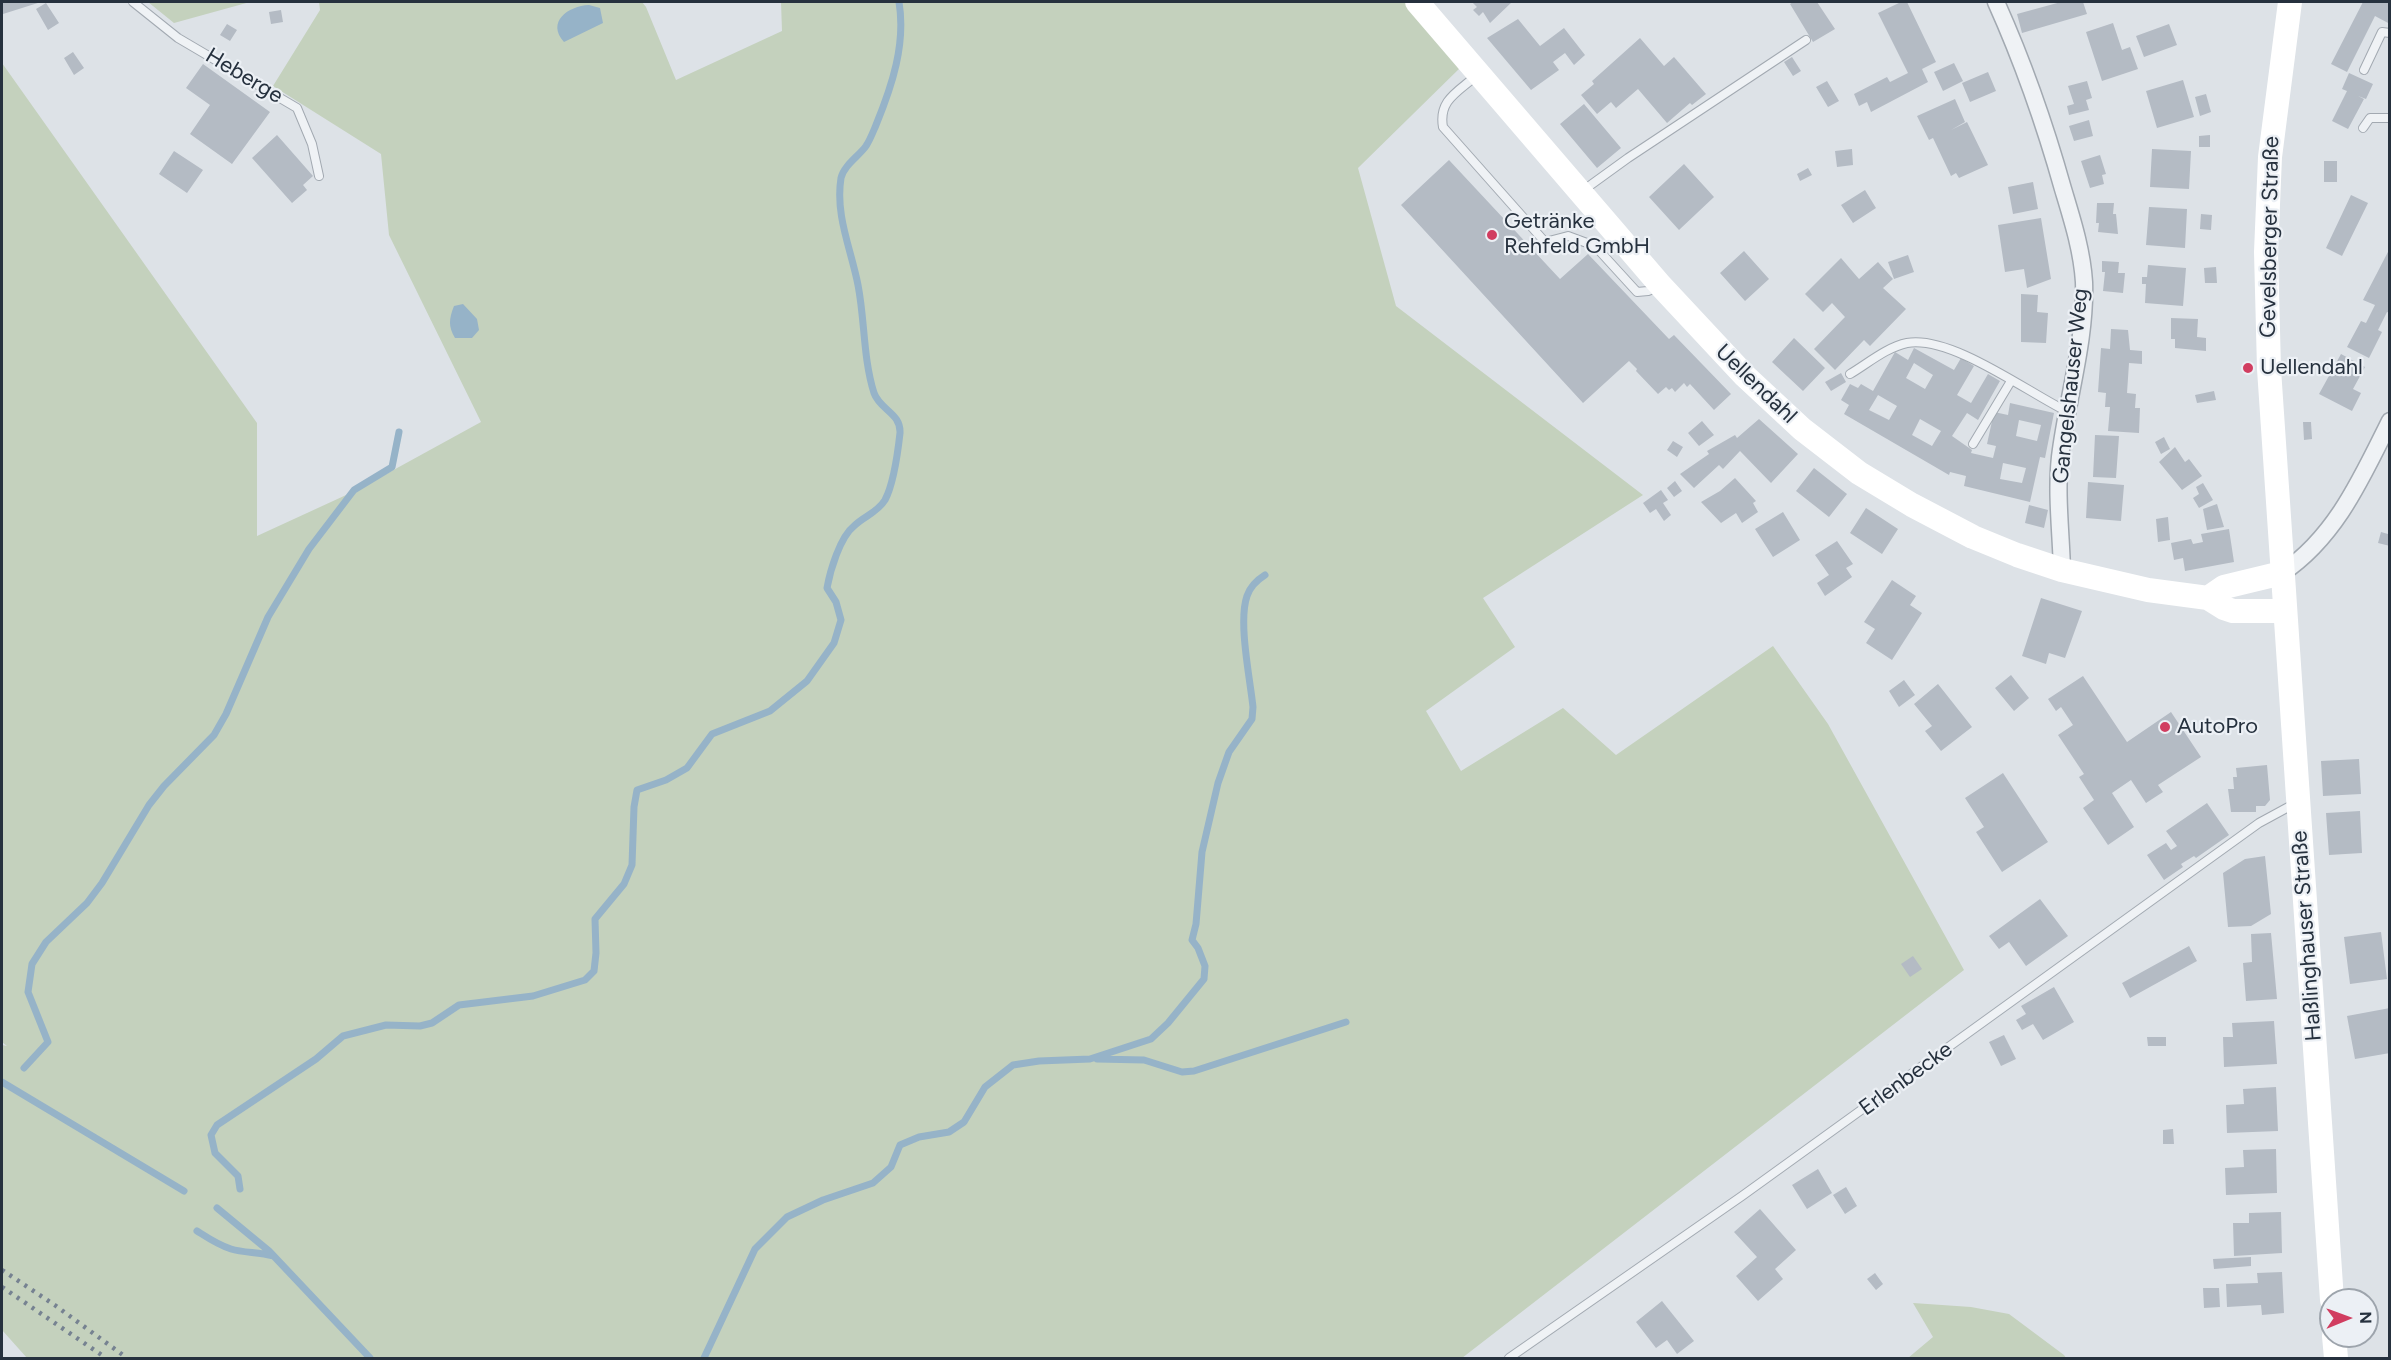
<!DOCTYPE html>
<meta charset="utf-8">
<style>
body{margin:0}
#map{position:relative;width:2391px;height:1360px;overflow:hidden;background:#dde2e7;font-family:Figtree,sans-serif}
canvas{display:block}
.frame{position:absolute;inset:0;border:3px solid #26313e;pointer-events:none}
.north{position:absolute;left:2319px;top:1288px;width:60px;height:60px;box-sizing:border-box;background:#ecf0f5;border:2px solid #9da4ac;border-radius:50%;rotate:89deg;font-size:16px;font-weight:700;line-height:24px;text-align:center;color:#26313e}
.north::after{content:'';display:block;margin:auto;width:21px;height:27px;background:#d13d60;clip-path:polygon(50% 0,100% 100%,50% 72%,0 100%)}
</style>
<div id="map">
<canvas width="2391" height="1360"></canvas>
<div class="frame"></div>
<div class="north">N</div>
</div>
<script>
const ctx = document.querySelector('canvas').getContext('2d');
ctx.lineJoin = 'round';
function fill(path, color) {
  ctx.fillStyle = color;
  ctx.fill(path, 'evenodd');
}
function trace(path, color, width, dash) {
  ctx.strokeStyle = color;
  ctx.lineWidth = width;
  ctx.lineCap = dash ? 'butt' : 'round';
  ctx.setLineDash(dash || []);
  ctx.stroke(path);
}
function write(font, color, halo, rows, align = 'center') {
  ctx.font = font + ' Figtree,sans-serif';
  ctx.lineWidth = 4.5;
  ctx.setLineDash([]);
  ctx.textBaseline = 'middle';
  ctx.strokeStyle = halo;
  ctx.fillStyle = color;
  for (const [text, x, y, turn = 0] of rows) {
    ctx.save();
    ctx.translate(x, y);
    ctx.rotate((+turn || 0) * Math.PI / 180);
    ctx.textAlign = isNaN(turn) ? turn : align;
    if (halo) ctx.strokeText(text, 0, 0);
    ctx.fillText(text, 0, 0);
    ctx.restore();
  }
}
fill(new Path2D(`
 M148 2H250L174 23Z
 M319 2H642L646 7 676 80 782 31 781 2H1406L1462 66 1358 168 1396 306 1643 495 1483 598 1515 647 1426 711 1461 771 1563 708 1616 755 1773 646 1828 724 1964 970 1462 1358H27L2 1330V1045L7 1046 2 1042V63L257 423V536L357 490 481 422 389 235 381 154 273 86 320 10Z
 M1913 1303 1971 1307 2009 1314 2064 1355 2066 1358H1908L1933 1337Z`), '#c4d1bd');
fill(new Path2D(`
 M589 5 600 8 603 23 564 42C546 22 568 6 589 5Z
 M463 304 477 319 479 330 472 338H455C448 326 449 319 454 306Z`), '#96b3c8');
trace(new Path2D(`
 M1097 1059 1144 1060 1182 1072 1194 1071 1346 1022
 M24 1068 48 1042 28 992 32 964 46 942 87 903 102 883 149 805 164 786 214 735 226 714 268 617 309 549 354 490 392 467 399 432
 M2 1082 184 1191
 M240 1189 238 1176 215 1153 211 1135 217 1125 316 1059 343 1036 386 1025 420 1026 432 1023 459 1005 533 996 585 980 594 971 596 953 595 919 624 884 632 865 634 807 637 790 666 780 687 768 712 734 770 711 807 681 834 643 841 620 836 602 827 588C830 571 840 537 854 526 864 516 877 513 885 500 893 485 898 451 900 433 901 413 880 410 874 393 863 358 865 321 858 285 851 249 835 215 841 178 844 165 859 156 866 146 870 140 873 132 876 125 892 86 906 44 899 2
 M217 1208 269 1251 370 1358
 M197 1231C208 1238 218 1245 231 1249 244 1253 259 1252 273 1256
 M704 1358 755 1249 787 1217 823 1200 873 1183 891 1167 900 1145 919 1137 949 1132 964 1122 985 1087 1013 1065 1039 1061 1090 1059 1151 1039 1168 1023 1204 979 1205 966 1198 948 1192 940 1196 924 1202 852 1218 783 1229 752 1252 719 1253 707C1250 678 1238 622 1247 596 1250 587 1257 580 1265 575`), '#96b3c8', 7);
fill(new Path2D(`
 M2 2H41L3 14Z
 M1472 2H1512L1490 23 1483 12 1479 16 1473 10 1477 7Z
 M1793 2H1817L1835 29 1813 42 1790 4Z
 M1901 2H1907L1936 62 1922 69 1928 82 1871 112 1867 102 1859 106 1854 94 1887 77 1890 82 1908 73 1878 13Z
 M2061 2H2083L2087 14 2022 33 2017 14Z
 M2363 2H2390V24L2375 16 2347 72 2331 64Z
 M46 3 59 23 48 30 36 9Z
 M281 10 283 22 271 24 269 12Z
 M1518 19 1540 46 1564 28 1585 55 1574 65 1565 53 1553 62 1559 70 1531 90 1487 38Z
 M2113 23 2122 50 2130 47 2138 69 2102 81 2086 32Z
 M227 24 237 30 230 41 220 35Z
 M2169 24 2177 45 2144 57 2136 36Z
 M1640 38 1664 66 1674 57 1706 94 1692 105 1690 103 1667 123 1638 89 1616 108 1611 102 1597 114 1581 95 1594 84 1592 81Z
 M73 52 84 68 74 75 64 58Z
 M1792 57 1801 71 1793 76 1784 62Z
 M1954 63 1963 81 1943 91 1934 72Z
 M203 64 270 112 232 164 190 134 210 105 186 88Z
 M1988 72 1996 91 1970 102 1962 83Z
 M2349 73 2373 84 2366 99 2358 96 2364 99 2348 129 2332 121 2347 91 2342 89Z
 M2183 80 2194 117 2157 128 2146 91Z
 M1827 81 1839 101 1828 107 1816 87Z
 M2087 81 2092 98 2086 100 2089 110 2069 115 2067 106 2074 104 2068 86Z
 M2206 94 2211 112 2200 116 2195 97Z
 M1955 99 1965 122 1951 130 1967 122 1988 165 1959 178 1956 173 1951 176 1933 138 1929 140 1917 116Z
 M1584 104 1621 148 1597 168 1560 124Z
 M2089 120 2093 136 2074 141 2069 126Z
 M277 135 313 176 303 185 307 190 292 203 252 158Z
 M2210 135V147H2199V136Z
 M1852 149 1853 165 1837 167 1835 151Z
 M2152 149 2191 151 2189 189 2150 187Z
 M174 151 203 170 187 193 159 174Z
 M2100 155 2106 174 2102 175 2104 184 2090 188 2081 161Z
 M1449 160 1560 279 1588 254 1669 339 1674 335 1731 394 1714 410 1690 384 1687 387 1684 383 1675 392 1672 388 1669 390 1666 387 1658 394 1636 371 1637 369 1629 361 1583 403 1401 205Z
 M2324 161H2337V182H2324Z
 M1684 164 1714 197 1679 230 1649 197Z
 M1808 168 1812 175 1800 181 1797 174Z
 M2033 182 2038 209 2013 214 2008 187Z
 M1865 190 1876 208 1853 223 1841 205Z
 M2351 195 2368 203 2342 256 2326 248Z
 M2097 203H2114L2113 214H2116L2118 234 2098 232 2099 223H2096Z
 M2149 207 2187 209 2185 248 2146 245Z
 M2201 214 2212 215 2211 230 2200 229Z
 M2041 218 2051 279 2027 288 2024 269 2005 272 1998 225Z
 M2390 248V313L2387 312 2378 330 2382 332 2369 358 2347 347 2361 321 2366 323 2375 305 2363 300Z
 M1744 251 1769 279 1745 301 1720 273Z
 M1908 255 1914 272 1894 279 1888 262Z
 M1841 258 1859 279 1878 262 1893 279 1883 288 1906 309 1870 346 1864 340 1835 370 1814 349 1845 317 1832 303 1823 312 1805 294Z
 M2102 261 2119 262 2118 273H2125L2123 293 2103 291 2105 272H2102Z
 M2148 265 2186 268 2183 306 2145 303 2146 284H2142V277H2147Z
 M2216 267 2217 283H2205L2204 268Z
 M2021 294 2038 295 2037 312 2048 313 2046 343 2021 342Z
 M2171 318 2198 319 2197 337 2206 338V351L2175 348V339H2171Z
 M2111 329 2128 330 2130 350 2142 351V364L2129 363 2127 393 2136 394 2135 408H2140L2139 433 2108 431 2110 407H2105L2106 393 2098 392 2101 348 2110 349Z
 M1794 338 1825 368 1803 391 1772 362Z
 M1914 348 1954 370 1961 358 1974 366 1957 395 1971 403 1988 374 2000 381 1978 420 1967 413 1952 436 1972 450 1971 453 1993 458 1996 446 1987 444 1994 412 2008 415 2010 403 2054 413 2045 458 2040 457 2030 502 1964 486 1966 476 1950 472 1949 475 1844 414 1849 405 1841 400 1850 384 1858 388 1861 384 1873 391 1895 352 1908 360ZM1914 363 1933 375 1925 389 1906 378ZM1878 395 1897 406 1889 420 1869 410ZM1920 419 1941 431 1932 446 1912 435ZM2019 420 2041 425 2037 441 2016 436ZM2003 463 2026 468 2022 483 2000 479Z
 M2341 354 2365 367 2353 389 2361 393 2352 411 2319 394Z
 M1841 373 1846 382 1831 391 1825 382Z
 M2214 391 2216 400 2197 403 2195 395Z
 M1759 419 1798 454 1771 483 1740 451 1723 469 1719 465 1694 488 1680 474 1709 454 1707 451 1735 435 1737 438Z
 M1702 421 1714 435 1699 446 1688 433Z
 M2303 422H2311L2312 439 2304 440Z
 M2095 435 2119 436 2116 478 2093 477Z
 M2164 437 2170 449 2161 454 2155 442Z
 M1673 441 1683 447 1677 457 1667 450Z
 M2175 447 2185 462 2189 459 2202 476 2182 490 2159 462Z
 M1814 468 1847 494 1829 517 1796 491Z
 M1735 478 1756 501 1753 503 1758 512 1742 523 1736 513 1721 523 1701 502 1720 491Z
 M1675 481 1682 491 1674 497 1667 488Z
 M2088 482 2124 485 2121 521 2086 518Z
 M2203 483 2213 500 2199 508 2193 498 2199 494 2196 487Z
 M1661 490 1668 500 1663 503 1671 515 1664 521 1656 509 1650 513 1643 503Z
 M2217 504 2224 527 2207 530 2203 509Z
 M2029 505 2048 510 2044 528 2025 523Z
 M1866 508 1898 529 1882 554 1850 533Z
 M1783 512 1800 540 1773 557 1755 529Z
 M2168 517 2170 540 2158 542 2156 519Z
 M2229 529 2234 562 2185 571 2183 558 2174 560 2171 543 2191 539 2193 544 2203 542 2201 534Z
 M2390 530V546L2378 543 2381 532 2388 534Z
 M1837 541 1853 564 1846 568 1852 577 1825 596 1817 583 1829 575 1815 555Z
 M1892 580 1916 596 1910 605 1922 613 1892 660 1866 643 1875 629 1864 622Z
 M2041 598 2082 611 2065 658 2049 653 2046 664 2022 656Z
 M2011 675 2029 698 2014 711 1995 688Z
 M2083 676 2127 742 2171 712 2201 757 2158 785 2163 792 2146 803 2131 780 2112 793 2134 827 2108 845 2083 808 2094 800 2079 777 2084 774 2058 735 2073 725 2061 707 2056 711 2048 699Z
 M1904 680 1915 695 1899 707 1889 691Z
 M1938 684 1972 727 1941 751 1925 731 1932 726 1914 704Z
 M2359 759 2361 794 2323 796 2321 761Z
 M2267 765 2270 800 2265 806H2256V812H2231L2228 789H2234L2233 777H2237L2236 768Z
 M2003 773 2048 842 2002 872 1976 832 1984 827 1965 798Z
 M2207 803 2229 835 2196 858 2194 856 2181 864 2183 867 2164 880 2147 855 2166 843 2171 850 2177 846 2166 831Z
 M2360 811 2362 853 2329 855 2326 813Z
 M2265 856 2271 914 2251 926 2228 927 2223 873 2245 859Z
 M2040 899 2068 936 2026 966 2009 942 1999 949 1989 936Z
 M2381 932 2387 979 2350 984 2344 937Z
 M2271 933 2277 999 2246 1001 2243 963 2252 962 2251 934Z
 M2189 946 2197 961 2130 998 2122 983Z
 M1913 956 1922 969 1910 977 1901 964Z
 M2054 987 2074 1022 2043 1040 2033 1024 2022 1030 2016 1020 2026 1014 2021 1006Z
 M2390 1008V1053L2355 1059 2347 1016Z
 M2274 1021 2277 1064 2224 1067 2223 1037H2233L2232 1023Z
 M2004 1035 2016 1059 2001 1066 1989 1042Z
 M2147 1037H2166V1046H2148Z
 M2276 1087 2278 1131 2227 1133 2226 1105 2244 1104 2243 1089Z
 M2173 1129 2174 1144H2163V1130Z
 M2276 1149 2277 1193 2226 1195 2225 1168 2244 1167 2243 1150Z
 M1818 1169 1832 1193 1807 1209 1792 1185Z
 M1846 1187 1857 1206 1845 1214 1833 1195Z
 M1760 1209 1796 1250 1775 1269 1783 1279 1758 1301 1736 1276 1757 1257 1734 1232Z
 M2281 1212 2282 1253 2234 1256 2233 1223H2249V1213Z
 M2251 1257V1266L2214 1269 2213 1259Z
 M2282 1272 2284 1313 2262 1315 2261 1305 2227 1307 2226 1284 2258 1283 2257 1273Z
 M1875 1273 1883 1284 1876 1290 1867 1279Z
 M2203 1288H2219L2220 1307 2204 1308Z
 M1662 1301 1694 1341 1677 1354 1667 1340 1656 1348 1636 1322Z`), '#b4bbc4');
const lane = new Path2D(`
 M133 2 178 38 297 108 312 144 319 176
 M2364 70 2382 32 2390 33
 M1478 74C1460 91 1438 99 1443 127L1545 242 1568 236 1595 246 1637 292 1648 291 1658 287
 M2363 128 2370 118H2390
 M1581 192 1628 158 1806 40
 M1850 374C1867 364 1887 347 1907 343 1951 335 2027 392 2068 412
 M1973 444 2011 381
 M1509 1358 1742 1196 2259 823 2294 804`);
const street = new Path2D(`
 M1996 2C2023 62 2045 125 2063 189 2072 219 2082 250 2084 282 2086 341 2067 399 2060 457 2056 494 2061 533 2062 570
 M2282 573C2336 537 2362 477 2390 421`);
trace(lane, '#a2a9b1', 10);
trace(street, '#a2a9b1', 19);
trace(lane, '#eff2f5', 8);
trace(street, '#eff2f5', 16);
trace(new Path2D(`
 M1417 2 1661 286 1745 376 1802 429 1859 473 1912 505 1973 537 2017 555 2062 570 2148 590 2208 598 2224 608 2233 611H2284
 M2290 2 2270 157 2266 252 2269 369 2332 1300
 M2208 598 2224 587 2282 573
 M2334 1336 2336 1358`), '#fff', 24);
trace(new Path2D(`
 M2 1270 56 1306 127 1358
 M2 1287 106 1358`), '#768291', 4.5, [3, 6]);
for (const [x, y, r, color] of [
 [1492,235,6,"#d13d60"],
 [2248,368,6,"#d13d60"],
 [2165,727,6,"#d13d60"]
]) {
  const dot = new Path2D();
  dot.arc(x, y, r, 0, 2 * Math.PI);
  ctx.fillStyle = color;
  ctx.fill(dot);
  trace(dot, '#ecf0f5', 2);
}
write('22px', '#26313e', '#ecf0f5', [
 ["Heberge",244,76,31],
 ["Gevelsberger Straße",2270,237,-89],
 ["Uellendahl",1756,384,44],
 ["Gangelshauser Weg",2071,386,-84],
 ["Haßlinghauser Straße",2307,936,-94],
 ["Erlenbecke",1906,1079,-36]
]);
write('22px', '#26313e', '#ecf0f5', [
 ["Getränke",1504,222],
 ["Rehfeld GmbH",1504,247],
 ["Uellendahl",2260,368],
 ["AutoPro",2177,727]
], 'left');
</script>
